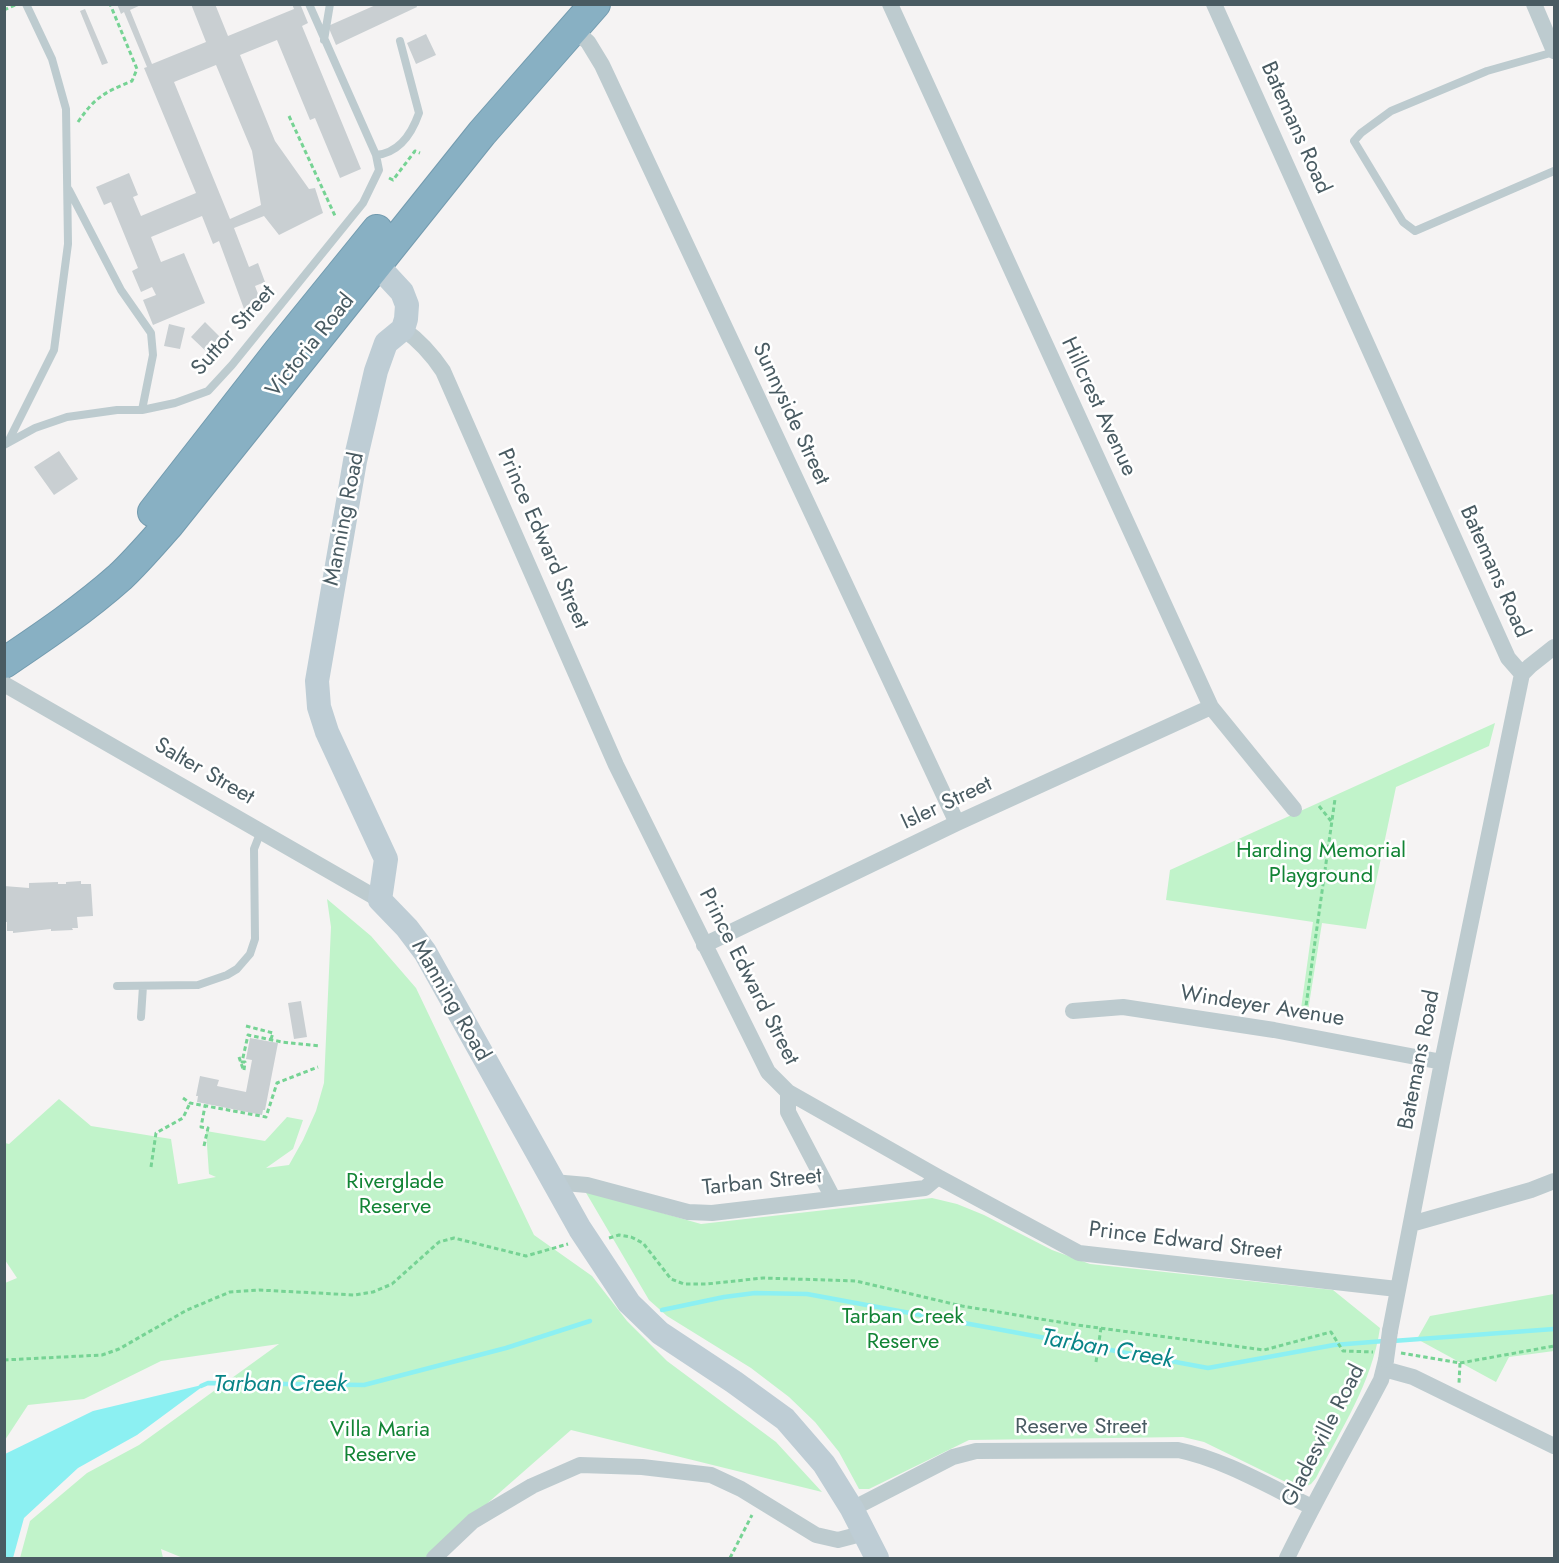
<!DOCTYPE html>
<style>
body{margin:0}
#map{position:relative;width:1559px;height:1563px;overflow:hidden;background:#f5f3f3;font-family:Jost,sans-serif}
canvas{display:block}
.frame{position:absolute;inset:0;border:6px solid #495b62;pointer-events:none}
</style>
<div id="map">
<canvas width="1559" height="1563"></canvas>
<div class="frame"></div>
</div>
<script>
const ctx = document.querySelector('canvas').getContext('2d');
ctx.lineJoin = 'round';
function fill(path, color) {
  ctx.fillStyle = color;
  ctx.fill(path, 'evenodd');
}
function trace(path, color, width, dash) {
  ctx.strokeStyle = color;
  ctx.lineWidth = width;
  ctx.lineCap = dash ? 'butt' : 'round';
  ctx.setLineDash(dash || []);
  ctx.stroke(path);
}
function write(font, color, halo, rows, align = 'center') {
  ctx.font = font + ' Jost,sans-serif';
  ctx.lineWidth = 5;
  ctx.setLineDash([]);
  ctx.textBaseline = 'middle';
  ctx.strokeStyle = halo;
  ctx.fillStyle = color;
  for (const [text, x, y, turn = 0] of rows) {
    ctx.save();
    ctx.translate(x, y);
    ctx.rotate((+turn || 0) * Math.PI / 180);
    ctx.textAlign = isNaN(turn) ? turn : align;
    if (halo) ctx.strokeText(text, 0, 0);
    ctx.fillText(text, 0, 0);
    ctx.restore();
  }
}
fill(new Path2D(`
 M1495 723 1489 746 1396 787 1366 929 1322 923 1307 1017 1300 1016 1313 922 1166 900 1170 870Z
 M327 899 371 936 416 988 534 1235 592 1276 627 1321 667 1361 776 1442 822 1492 571 1430 425 1558H183L161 1549 163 1558H20L30 1521 87 1473 139 1445 279 1344 161 1361 84 1399 28 1405 5 1440V1283L17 1278 5 1260V1143L9 1144 59 1099 91 1126 171 1139 178 1184 216 1177 209 1174 206 1131 265 1141 287 1117 303 1120 293 1149 266 1168 289 1165 303 1140 316 1111 324 1083 331 927Z
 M585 1191 701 1224 932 1198 957 1204 984 1215 1052 1250 1090 1264 1333 1290 1380 1328C1372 1383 1341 1429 1316 1478L1311 1484 1300 1489 1204 1442 1183 1437 969 1440 869 1489H859L839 1452 815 1422 789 1397 751 1368 667 1316 649 1300Z
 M1554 1294V1351L1509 1357 1496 1382 1417 1339 1430 1316Z`), '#c1f3ca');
fill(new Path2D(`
 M206 1384 137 1435 78 1468 24 1518 13 1558H5V1454L93 1411Z`), '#8cf0f2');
trace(new Path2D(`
 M662 1310 724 1297 755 1293 807 1294 1208 1368 1334 1345 1384 1341
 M1393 1341 1554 1329
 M201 1386 208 1383 364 1385 506 1348 590 1321`), '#8cf0f2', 4.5);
fill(new Path2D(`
 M117 4H143L130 10 152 64 206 42 191 4H215L228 36 294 9 292 4 301 6 308 23 302 26 361 169 340 178 315 118 310 120 277 40 240 55 275 141 309 189 315 188 323 213 279 235 264 216 234 228 249 267 258 263 265 282 255 286 264 310 247 317 219 241 213 244 202 216 151 237 161 262 184 253 205 303 153 325 143 300 156 295 152 287 141 292 132 271 138 268 111 202 104 205 96 187 129 173 138 195 133 197 141 216 196 193 144 68 147 67 124 12 121 14ZM216 65 252 151 261 205 230 219 174 82Z
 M378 4H416L417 7 336 45 328 26Z
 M85 9 108 63 102 65 80 11Z
 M426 34 436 55 416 64 407 43Z
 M205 322 223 340 209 354 191 337Z
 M169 324 185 328 180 349 164 346Z
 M59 451 78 479 54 495 34 467Z
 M81 881V884H91L93 916 77 917 78 928H72L73 930 51 931V929L13 933V931H7V922H4V886L29 888V883L58 882V884H66V882Z
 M301 1001 307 1037 294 1039 288 1003Z
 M250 1038 278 1043 265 1110H263L262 1115 197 1102 198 1096H196L200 1076 219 1080 217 1086 246 1092 252 1060 246 1059Z`), '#c9cfd2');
const highway = new Path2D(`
 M153 512 278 352 377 230
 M4 663C44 636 84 609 120 577 138 560 154 541 170 523L482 133 595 4`);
trace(highway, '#739baf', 32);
trace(new Path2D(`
 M4 10 15 5
 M289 116 336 218
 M78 122C95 97 105 92 132 81L137 69 110 4
 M389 178 393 180 415 151 420 153
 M1319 806 1331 821
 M1304 1020 1335 799
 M246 1026 273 1033 271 1039
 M239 1057 243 1069
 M244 1070 245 1062H242L248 1035 282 1042 320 1046
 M183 1098 190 1103 266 1117 277 1083 318 1067
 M204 1146 208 1128 201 1127 205 1106
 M151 1167 156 1133 183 1118 190 1103
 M609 1238 619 1235 631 1237 643 1243 671 1279 684 1284H707L763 1278 856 1281 962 1306 1077 1325 1264 1350 1331 1332 1343 1351 1373 1352
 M1401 1353 1460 1363 1459 1383
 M4 1360 102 1355 119 1349 187 1310 230 1292 259 1290 355 1295 373 1292 392 1284 439 1242 454 1238 526 1256 568 1244
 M1096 1362 1101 1328
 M1460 1363 1554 1346
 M730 1558 752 1515`), '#76d394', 3, [4.5, 3]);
trace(new Path2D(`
 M324 40 330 4
 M1554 52 1487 71 1391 111 1361 133 1354 141 1403 222 1415 231 1554 171
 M376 155C399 153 412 133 419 113L400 41
 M69 190 121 290 151 333 153 355 142 410
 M8 442 54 350 68 244 66 109 52 59 26 4
 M4 445 35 428 67 417 117 410H142L175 403 208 391 232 365 363 203 379 170 376 155 309 4
 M117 986 198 985 227 975 237 969 250 954 255 939 254 849 261 831
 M141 1017 143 986`), '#bdcbcf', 8);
trace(new Path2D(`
 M890 4 1211 707 1294 809
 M1214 4 1508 658 1522 674
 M1534 4 1554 51
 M573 29 588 42 602 65 957 823
 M403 329C420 341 431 353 443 371L616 765 768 1072 788 1092 938 1177 1079 1253 1397 1289
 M4 684 380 900
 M704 945 957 823 1211 707
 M1073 1011 1123 1007 1274 1030 1442 1062
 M788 1092V1112L833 1198
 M553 1182 587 1185 688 1212 712 1213 925 1188 938 1177
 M1411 1224 1531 1190 1554 1181
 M1390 1331 1442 1062 1522 674 1530 666 1554 647
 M1384 1369 1413 1377 1554 1446
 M852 1509 953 1457 976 1451 1178 1450C1223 1459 1270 1487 1312 1507
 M434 1558 473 1521 532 1486 580 1465 642 1467 711 1475 741 1489 816 1535 838 1540 865 1533
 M1287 1558C1316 1498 1350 1439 1381 1380L1386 1360`), '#bdcbcf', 16);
trace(new Path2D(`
 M364 255 376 264 402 292 407 305 406 319 403 329 386 343 376 371 355 461 317 681 319 707 327 732 386 859 380 900 407 928 425 952 580 1229 629 1303 660 1333 734 1382 785 1419 824 1464 852 1509 877 1558`), '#becdd5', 24);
trace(highway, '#88b0c3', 30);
trace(new Path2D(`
 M1386 1360 1390 1331`), '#bdcbcf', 16);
write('22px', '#495b62', '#fff', [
 ["Batemans Road",1295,128,66],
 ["Suttor Street",234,331,-48],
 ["Victoria Road",311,346,-51],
 ["Hillcrest Avenue",1098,407,65],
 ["Sunnyside Street",790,414,65],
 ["Manning Road",345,519,-79],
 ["Prince Edward Street",542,539,66],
 ["Batemans Road",1494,572,66],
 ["Salter Street",204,772,30],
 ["Isler Street",947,804,-25],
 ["Prince Edward Street",748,977,63],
 ["Manning Road",450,1001,60],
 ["Windeyer Avenue",1262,1007,9],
 ["Batemans Road",1420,1060,-79],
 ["Tarban Street",762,1183,-6],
 ["Prince Edward Street",1185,1242,7],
 ["Reserve Street",1081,1428],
 ["Gladesville Road",1324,1436,-63]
]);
write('22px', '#128435', '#fff', [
 ["Harding Memorial",1321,852],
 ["Playground",1321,877],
 ["Riverglade",395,1183],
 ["Reserve",395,1208],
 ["Tarban Creek",903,1318],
 ["Reserve",903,1343],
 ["Villa Maria",380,1431],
 ["Reserve",380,1456]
]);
write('italic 24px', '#088487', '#fff', [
 ["Tarban Creek",1107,1350,10],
 ["Tarban Creek",280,1385]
]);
</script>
